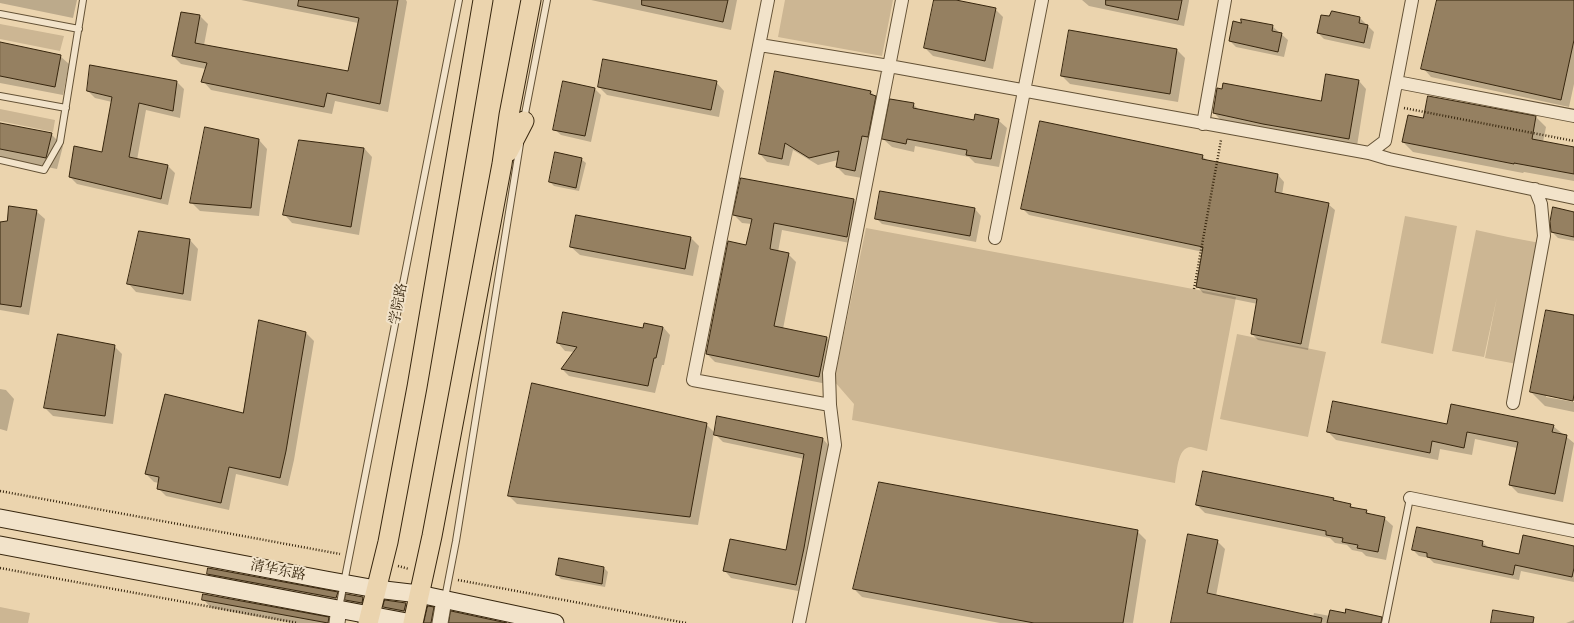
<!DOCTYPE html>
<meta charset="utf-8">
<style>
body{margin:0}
canvas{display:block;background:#ebd4ae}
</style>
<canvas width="1574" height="623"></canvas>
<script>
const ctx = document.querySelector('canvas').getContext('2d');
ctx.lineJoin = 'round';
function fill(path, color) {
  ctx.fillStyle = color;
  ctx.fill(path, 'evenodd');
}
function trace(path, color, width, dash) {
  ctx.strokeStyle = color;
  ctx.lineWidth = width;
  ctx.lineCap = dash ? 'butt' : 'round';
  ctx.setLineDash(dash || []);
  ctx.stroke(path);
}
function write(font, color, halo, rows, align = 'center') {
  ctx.font = font + ' "IM FELL Great Primer","Noto Serif SC",serif';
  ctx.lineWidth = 4;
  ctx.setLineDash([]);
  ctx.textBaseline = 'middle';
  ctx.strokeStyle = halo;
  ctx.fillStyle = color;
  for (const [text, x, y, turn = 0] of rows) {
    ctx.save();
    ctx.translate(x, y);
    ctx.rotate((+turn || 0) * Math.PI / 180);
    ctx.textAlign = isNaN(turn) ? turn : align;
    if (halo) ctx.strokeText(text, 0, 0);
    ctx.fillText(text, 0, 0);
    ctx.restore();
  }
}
fill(new Path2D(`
 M785 0H893L882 56 778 37Z
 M0 24 64 36 60 51 0 39Z
 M0 109 55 120 53 132 0 121Z
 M1405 216 1457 226 1433 354 1381 343Z
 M866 228 1236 297 1207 451C1202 450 1196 448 1191 447 1177 447 1177 473 1175 483L852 420 854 404 834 381Z
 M1476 230 1508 237 1499 286 1508 237 1540 243 1517 364 1485 358 1497 297 1484 357 1452 351Z
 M1237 334 1326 352 1308 437 1220 419Z
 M0 607 30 613 28 623H0Z`), '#ccb693');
fill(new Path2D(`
 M0 0H77L73 18 0 3Z
 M241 0H406L407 2 388 112 335 101 332 114 211 90 203 81 206 69 181 64 173 56 200 16 208 24 204 45 349 73 358 23Z
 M591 0H737L731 30Z
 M935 0H951L995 9 1003 17 993 69 933 56 925 48Z
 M1082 0H1189V1L1184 26 1089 6Z
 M1438 0H1574V84L1569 107 1431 77 1423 68Z
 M1332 12 1360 18 1374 32 1370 49 1324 39 1318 33 1330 18Z
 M1272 26 1288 40 1284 57 1236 47 1230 41Z
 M0 43 60 56 69 64 63 95 0 83Z
 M1177 50 1185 58 1178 102 1070 84 1062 76Z
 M1359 81 1366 89 1357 146 1221 120 1214 113 1322 102Z
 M177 82 184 89 180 118 146 110 137 160 168 166 175 173 168 205 77 184 70 177 103 153 112 102 95 98 88 91Z
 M716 82 724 91 719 117 607 95 599 87Z
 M595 89 601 95 591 142 561 135 554 129Z
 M870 91 883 104 862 178 845 175 837 167 838 160 818 165 793 150 789 166 767 162 760 154Z
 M1428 97 1536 117 1546 127 1543 142 1574 148V181L1524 172 1523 173 1413 152 1403 142 1424 120Z
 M913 104 920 111 975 121 998 120 1007 128 999 167 975 163 969 157 915 146 914 152 892 147 883 139Z
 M0 124 51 134 63 146 57 169 0 158Z
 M259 140 267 149 259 216 200 211 191 202Z
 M364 148 372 157 359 235 292 223 284 214Z
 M1202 156 1208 161 1278 175 1284 182 1282 195 1328 204 1335 210 1308 350 1258 340 1252 334 1258 304 1203 293 1197 286 1203 252 1029 215 1023 209Z
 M581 159 586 163 579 191 554 186 550 182Z
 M881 192 975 209 981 216 976 242 882 224 876 218Z
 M854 200 862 208 855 244 782 230 778 252 788 254 796 262 783 329 827 338 835 346 827 384 715 362 707 354 747 246 752 224 742 223 734 215Z
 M36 211 45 219 29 315 0 310V223L8 221Z
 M1574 213V241L1558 238 1552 232Z
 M691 238 699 246 693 276 580 255 571 247Z
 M190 240 198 249 191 301 136 292 128 283Z
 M1574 316V400L1546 395V397L1574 402V412L1545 406 1531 392Z
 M663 327 670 335 664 365H662L655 393 569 376 562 369 575 352 565 351 558 343 643 329Z
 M306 333 314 341 294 460 288 486 236 474 229 510 166 496 158 488 159 483 154 482 146 474 244 414Z
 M114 346 122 354 113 424 53 416 45 408Z
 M533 385 706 424 715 433 717 417 823 439 830 447 803 592 731 578 724 570 786 551 804 459 723 442 714 433 698 525 517 504 509 496Z
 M0 389 6 390 14 399 7 431 0 429Z
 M1447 425 1553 426 1574 443 1563 502 1518 493 1510 485 1517 448 1475 439 1472 455 1440 449 1438 460 1336 440 1328 432Z
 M1333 499 1337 502 1350 505 1354 508 1366 511 1370 515 1384 518 1393 526 1386 560 1366 556 1362 552 1352 550 1347 545 1335 543 1330 538 1205 513 1197 505Z
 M1137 531 1146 540 1133 623H1000L862 597 854 589Z
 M1217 541 1225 549 1216 596 1313 617 1314 613 1330 616 1346 614 1375 623H1172Z
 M1482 542 1489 548 1520 555 1574 547V582L1521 571 1519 580 1434 563 1429 558 1419 556 1413 550Z
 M560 559 604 568 608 572 605 587 561 579 557 575Z
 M208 574 337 593 345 601 344 606 216 582Z
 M363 598 371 606 354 608 346 600Z
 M203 599 328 618 333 623H292L211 608Z
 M406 604 414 612 393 615 384 607Z
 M433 608 441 617V623H425Z
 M1574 620V623H1566Z`), '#0003');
const building = new Path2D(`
 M299 0H398L380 104 327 93 324 107 201 82 207 63 172 56 181 12 200 15 195 43 348 71 359 18 298 6Z
 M642 0H728L723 22 642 5Z
 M934 0H956L996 8 985 61 924 48Z
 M1106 0H1182L1178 20 1106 5Z
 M1437 0H1574V40L1561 100 1421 69Z
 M1332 11 1360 17 1359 23 1368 25 1364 43 1317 33 1321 15 1329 16Z
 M1241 19 1273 25 1272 31 1282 33 1278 52 1229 41 1233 21 1241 23Z
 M1069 30 1177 49 1170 94 1061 76Z
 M0 42 61 55 55 87 0 76Z
 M603 59 717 81 711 110 598 87Z
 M90 65 177 81 173 111 139 103 129 157 168 165 161 199 69 177 74 146 102 152 112 97 87 91Z
 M775 71 871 91 870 94 876 96 868 137 862 136 855 171 836 167 839 151 809 158 785 143 782 159 759 154Z
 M1326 74 1359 80 1349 139 1263 124 1213 113 1217 88 1222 89 1223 83 1321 101Z
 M563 81 595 88 585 136 553 130Z
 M1428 96 1536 116 1532 139 1574 147V174L1514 163V164L1402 142 1408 115 1423 118Z
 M890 99 914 103 913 108 974 120 975 114 999 119 991 159 966 155 967 150 907 139 906 144 882 139Z
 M1040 121 1203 155 1202 159 1278 174 1275 192 1329 203 1301 344 1251 334 1257 299 1196 287 1203 247 1021 209Z
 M0 123 52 133 46 158 0 149Z
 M205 127 259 139 251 208 190 203Z
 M299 140 364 148 351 227 283 215Z
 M555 152 582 158 576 188 549 182Z
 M741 178 854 199 847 237 774 223 770 249 789 253 774 326 827 337 819 377 706 354 728 241 746 245 752 219 733 215Z
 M880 191 975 208 970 236 875 219Z
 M9 206 37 210 21 307 0 304V222L7 221Z
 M1553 207 1574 212V237L1551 232 1550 222Z
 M576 215 691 237 685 269 570 247Z
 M139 231 190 239 183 294 127 284Z
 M1546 310 1574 315V394L1573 401 1530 392Z
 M563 312 643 328 644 323 663 327 656 358H654L648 386 561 369 577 347 557 343Z
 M259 320 306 332 286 451 280 478 229 467 221 503 157 489 159 477 145 474 165 394 243 413Z
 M58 334 115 345 105 416 44 408Z
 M532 383 707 423 690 517 508 496Z
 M1333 401 1447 424 1451 404 1554 425 1552 432 1567 435 1555 494 1509 485 1518 442 1467 432 1464 448 1432 441 1430 453 1327 432Z
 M717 416 823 438 804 548 796 585 723 571 730 539 786 550 804 454 714 435Z
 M1203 471 1334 498 1333 500 1351 504 1350 507 1367 510 1366 513 1385 517 1378 552 1357 548 1358 545 1342 542 1343 538 1326 535V531L1196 505Z
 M879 482 1138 530 1123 623H1034L853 589Z
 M1417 527 1483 541 1482 546 1519 554 1523 535 1574 546V568L1572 577 1515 565 1513 575 1427 557V553L1412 550Z
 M1188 534 1218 540 1207 593 1322 618 1321 623H1171Z
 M559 558 604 567 602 584 556 575Z
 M208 568 338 592 336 598 207 574Z
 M203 594 329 617 328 623 202 600Z
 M346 594 363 597 362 603 345 600Z
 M385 600 406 603 404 611 383 607Z
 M428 606 434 607 431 623H424Z
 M1346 609 1382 617 1381 623H1327L1330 610 1345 613Z
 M1493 610 1534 617 1533 623H1491Z
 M451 611 507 623H449Z`);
fill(building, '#958061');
trace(building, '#37260e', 1);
const service = new Path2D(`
 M0 14 79 29
 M0 96 66 108
 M524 119 547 0
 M0 160 44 170 60 142 83 0
 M445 598 456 541 520 144
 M339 608 459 0
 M1385 623 1410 498`);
const minor = new Path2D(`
 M768 0 693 380 830 405
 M760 45 889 66 1369 153 1385 141 1412 0
 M1397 82 1574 116
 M1203 124 1225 0
 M1369 153 1389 159 1574 198
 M995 238 1042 0
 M1513 403 1544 236 1541 204 1535 189
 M1410 498 1574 531
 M799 623 835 445 830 405 829 373 902 0`);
const tertiary = new Path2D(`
 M337 623 339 608
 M440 623 444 600`);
const secondary = new Path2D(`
 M0 518 326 580 376 589 419 594 555 623
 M0 545 412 623`);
const primary = new Path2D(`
 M508 152 524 121
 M368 623 388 542 417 387 483 0
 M413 623 432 536 502 164 509 115 531 0`);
trace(service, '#645236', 8);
trace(minor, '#645236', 14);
trace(tertiary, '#645236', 17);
trace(secondary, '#37260e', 19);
trace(primary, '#37260e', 21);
trace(new Path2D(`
 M1404 108 1574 141
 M1194 289 1221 140
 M0 491 340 554
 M398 566 409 569
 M0 568 298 623
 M458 580 686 623`), '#37260e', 2.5, [1, 2]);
trace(service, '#f2e3ca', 6);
trace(minor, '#f2e3ca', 12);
trace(tertiary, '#f2e3ca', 15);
trace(secondary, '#f2e3ca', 17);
trace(primary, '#ebd4ae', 19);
write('14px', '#37260e', '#f2e3ca', [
 ["学院路",399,304,-79],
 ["清华东路",278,571,11]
]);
</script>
